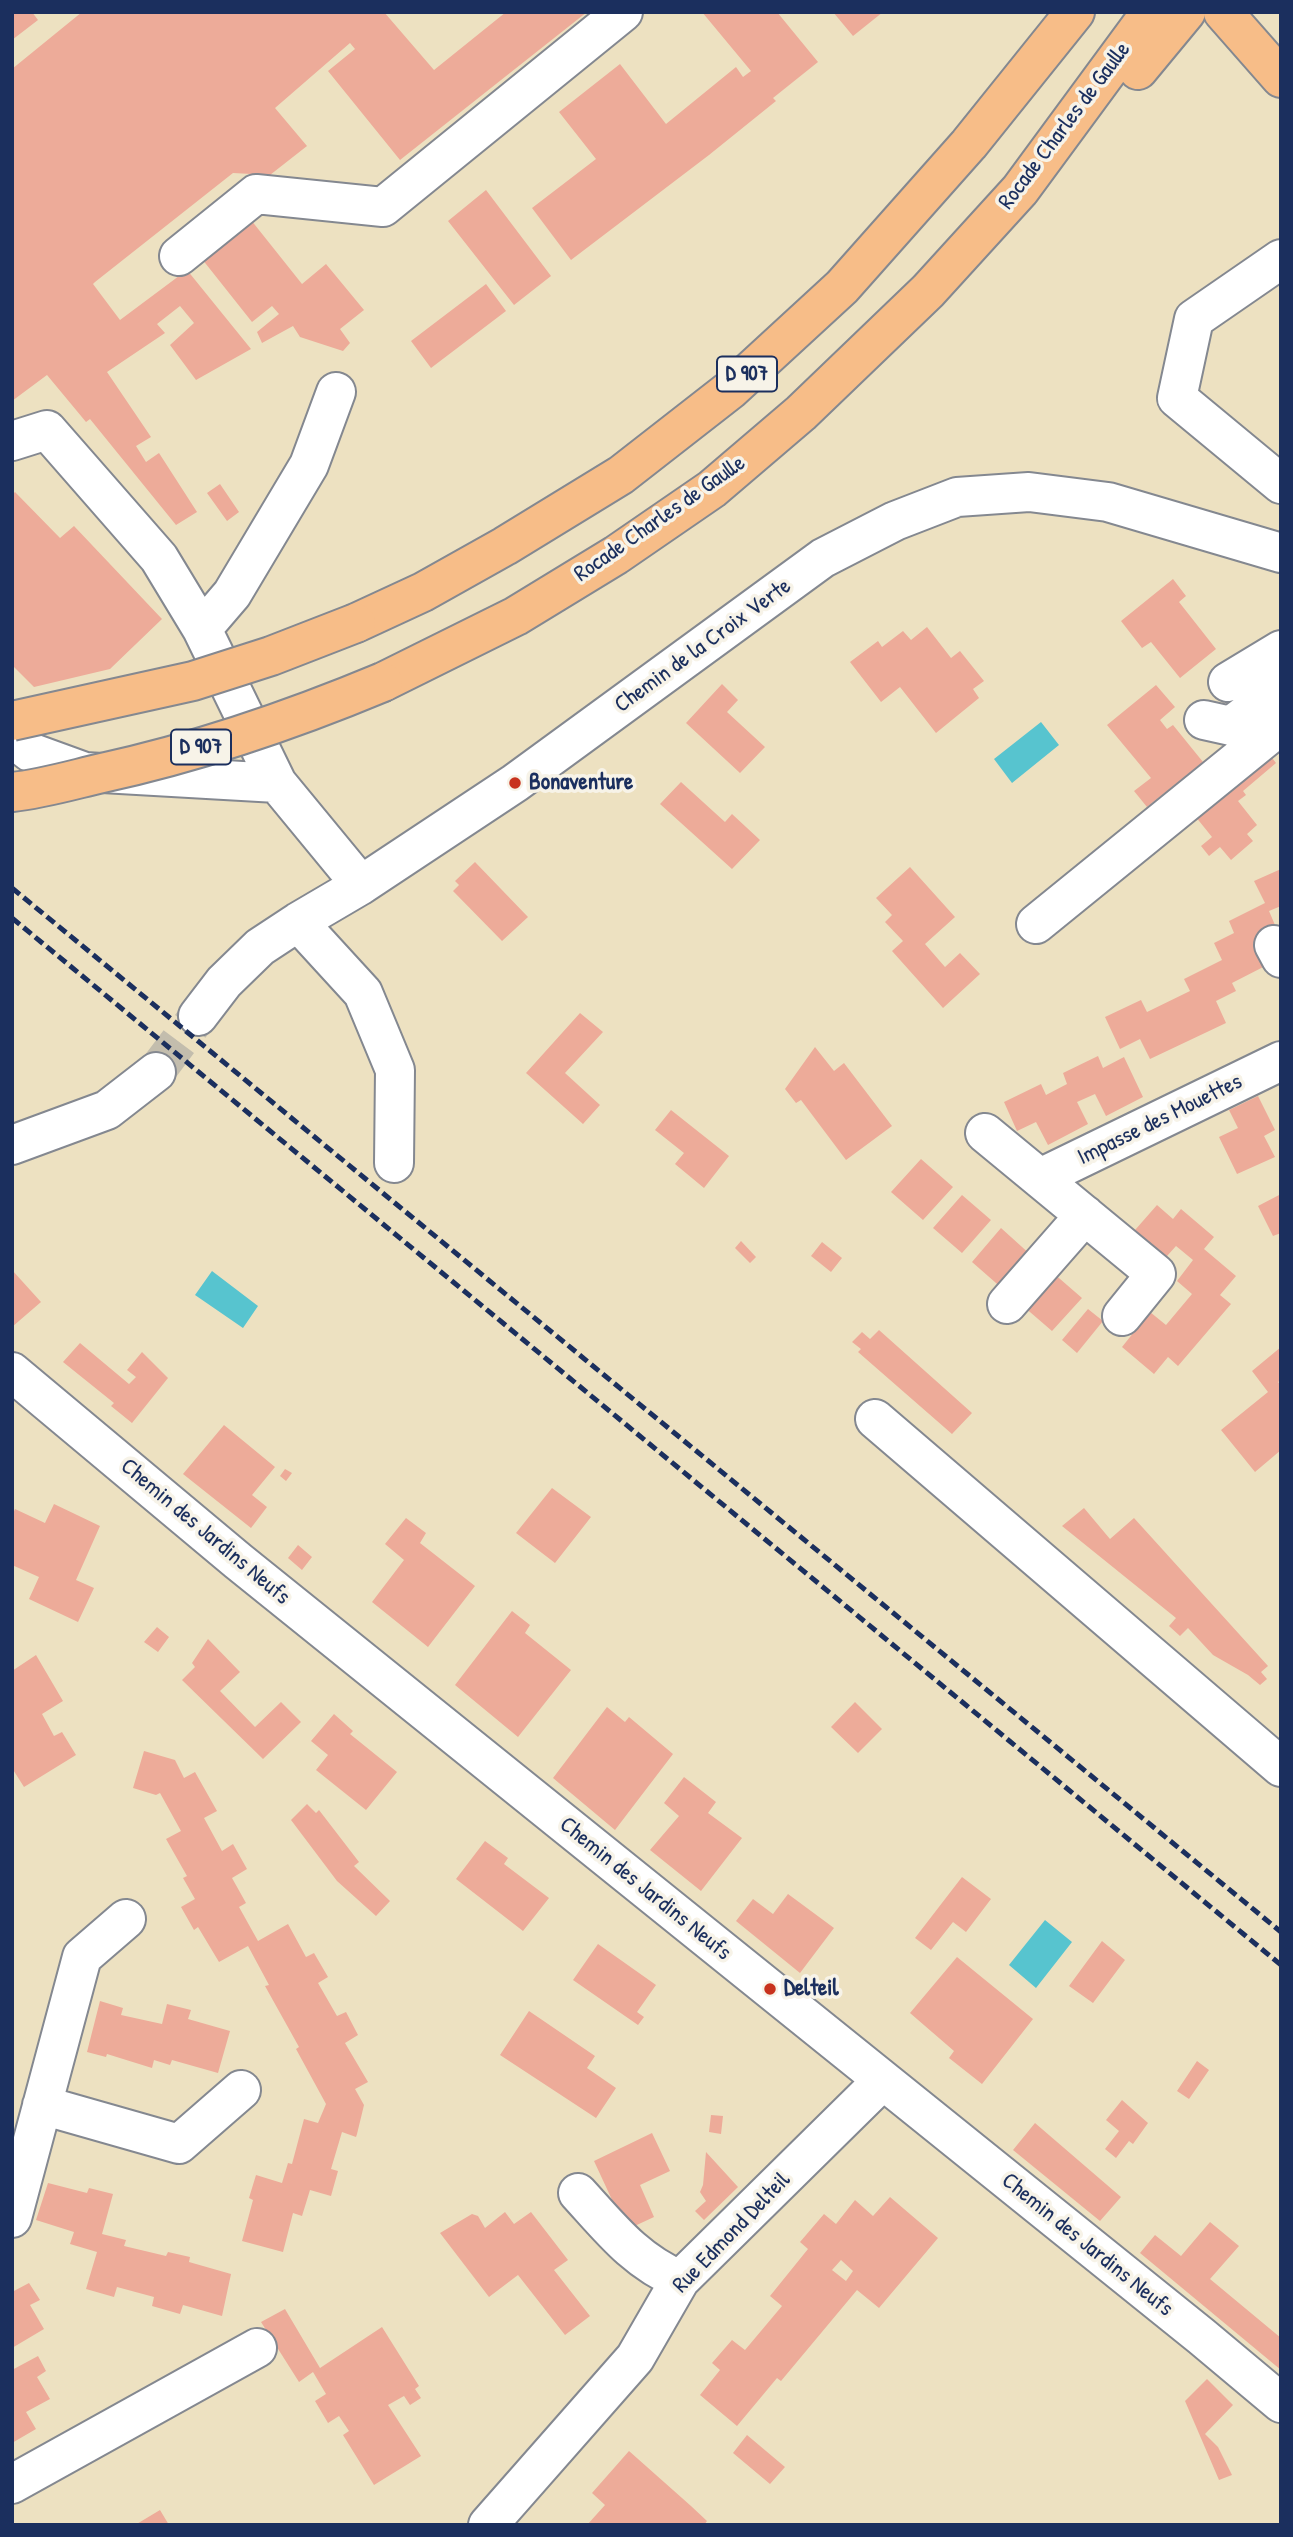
<!DOCTYPE html>
<style>
body{margin:0}
#map{position:relative;width:1293px;height:2537px;overflow:hidden;background:#ede1c1;font-family:"Patrick Hand",sans-serif}
canvas{display:block}
.frame{position:absolute;inset:0;border:14px solid #1b2f5e;pointer-events:none}
</style>
<div id="map">
<canvas width="1293" height="2537"></canvas>
<div class="frame"></div>
</div>
<script>
const ctx = document.querySelector('canvas').getContext('2d');
ctx.lineJoin = 'round';
function fill(path, color) {
  ctx.fillStyle = color;
  ctx.fill(path, 'evenodd');
}
function trace(path, color, width, dash) {
  ctx.strokeStyle = color;
  ctx.lineWidth = width;
  ctx.lineCap = dash ? 'butt' : 'round';
  ctx.setLineDash(dash || []);
  ctx.stroke(path);
}
function write(font, color, halo, rows, align = 'center') {
  ctx.font = font + ' "Patrick Hand",sans-serif';
  ctx.lineWidth = 7;
  ctx.setLineDash([]);
  ctx.textBaseline = 'middle';
  ctx.strokeStyle = halo;
  ctx.fillStyle = color;
  for (const [text, x, y, turn = 0] of rows) {
    ctx.save();
    ctx.translate(x, y);
    ctx.rotate((+turn || 0) * Math.PI / 180);
    ctx.textAlign = isNaN(turn) ? turn : align;
    if (halo) ctx.strokeText(text, 0, 0);
    ctx.fillText(text, 0, 0);
    ctx.restore();
  }
}
fill(new Path2D(`
 M1041 722 1059 745 1012 783 994 759Z
 M212 1271 258 1306 243 1328 195 1295Z
 M1045 1920 1072 1942 1036 1988 1009 1965Z`), '#57c4cf');
fill(new Path2D(`
 M12 12H32L38 20 12 40Z
 M82 12H384L434 70 506 12H587L400 160 328 71 355 49 350 43 275 108 307 146 270 175 233 173 95 282 93 284 120 320 187 270 251 349 196 380 170 345 194 323 180 306 157 324 165 333 107 372 151 437 136 446 146 462 159 453 197 512 176 525 90 419 86 422 47 375 12 401V69Z
 M702 12H777L818 62 773 98 776 101 709 155 571 260 532 208 596 159 559 112 620 64 666 124 736 67 743 77 751 71Z
 M833 12H883L853 36Z
 M486 190 551 276 514 305 448 221Z
 M251 220 302 284 326 264 364 310 340 329 350 343 343 351 300 337 293 326 262 343 257 332 279 314 272 306 252 322 202 259Z
 M486 284 506 311 431 368 411 341Z
 M220 484 239 512 227 521 207 493Z
 M15 492 60 538 74 526 162 619 110 669 34 687 12 665V495Z
 M1173 579 1186 596 1179 602 1216 649 1180 678 1151 642 1142 648 1121 621Z
 M927 627 951 658 960 651 984 681 973 689 979 698 936 733 900 687 881 702 850 662 878 641 882 647 903 631 911 640Z
 M722 684 738 700 727 712 765 747 740 773 686 723Z
 M1156 685 1175 707 1160 720 1167 729 1173 725 1203 762 1147 807 1134 791 1151 778 1107 725Z
 M1266 750 1276 763 1243 791 1246 795 1238 801 1257 825 1247 834 1253 841 1231 860 1220 847 1209 856 1201 846 1212 837 1191 811Z
 M681 782 725 822 732 814 760 840 732 869 660 804Z
 M475 862 528 917 502 941 453 891 459 885 455 881Z
 M910 867 955 917 925 944 945 967 960 953 980 974 943 1008 892 951 903 941 885 922 892 915 876 898Z
 M1281 869V906L1269 911 1278 932 1271 963 1232 983 1236 991 1216 1001 1226 1023 1150 1059 1140 1039 1120 1049 1105 1017 1141 1000 1147 1012 1190 991 1184 979 1222 960 1214 943 1234 933 1229 921 1265 903 1254 881Z
 M580 1013 603 1032 565 1073 600 1105 583 1124 526 1073Z
 M815 1047 834 1071 844 1063 892 1126 846 1160 801 1100 796 1103 785 1089Z
 M1098 1056 1103 1068 1124 1057 1143 1097 1106 1116 1095 1094 1077 1102 1088 1124 1048 1145 1036 1122 1017 1131 1004 1102 1041 1084 1046 1095 1067 1084 1063 1073Z
 M1258 1096 1275 1130 1264 1136 1275 1157 1237 1174 1219 1137 1238 1128 1229 1110Z
 M671 1110 729 1156 704 1188 675 1164 684 1153 655 1130Z
 M921 1159 953 1187 923 1220 891 1192Z
 M1281 1194V1233L1273 1236 1258 1206Z
 M962 1195 991 1220 962 1253 933 1228Z
 M1157 1205 1173 1219 1181 1209 1214 1237 1204 1249 1236 1276 1220 1295 1231 1304 1178 1366 1168 1357 1154 1374 1122 1347 1150 1312 1166 1325 1192 1294 1177 1281 1193 1260 1176 1246 1159 1265 1128 1238Z
 M1001 1228 1032 1256 1004 1290 972 1262Z
 M741 1241 756 1257 750 1263 735 1248Z
 M822 1242 842 1258 831 1272 811 1256Z
 M12 1270 41 1302 12 1327Z
 M1052 1272 1082 1298 1052 1331 1023 1306Z
 M1088 1309 1103 1321 1077 1353 1062 1340Z
 M879 1330 972 1413 952 1434 858 1352 861 1349 852 1342 862 1332 870 1339Z
 M80 1343 129 1384 136 1377 127 1370 142 1352 168 1378 132 1423 111 1406 114 1403 63 1362Z
 M1281 1347V1380L1278 1382 1281 1385V1450L1255 1472 1221 1430 1268 1392 1252 1371Z
 M224 1425 275 1467 252 1495 267 1507 251 1528 183 1474Z
 M285 1469 292 1473 286 1481 280 1476Z
 M552 1488 591 1517 555 1563 516 1533Z
 M54 1504 100 1526 76 1580 94 1588 78 1622 29 1599 39 1577 12 1565V1516L15 1509 45 1523Z
 M1084 1508 1110 1539 1134 1518 1268 1666 1261 1672 1267 1679 1260 1685 1248 1675 1213 1655 1188 1628 1180 1636 1169 1626 1176 1618 1062 1526Z
 M406 1518 426 1533 420 1543 475 1586 428 1647 372 1602 404 1560 385 1544Z
 M298 1545 312 1557 302 1570 288 1558Z
 M512 1611 530 1625 525 1633 571 1670 518 1737 455 1685Z
 M157 1627 169 1637 158 1652 144 1642Z
 M208 1639 240 1672 220 1691 255 1727 281 1702 301 1722 263 1759 182 1680 195 1667 192 1663Z
 M36 1655 63 1701 42 1714 54 1736 62 1732 76 1755 24 1787 12 1768V1734L14 1733 12 1729V1671Z
 M855 1702 882 1729 858 1753 831 1727Z
 M607 1707 625 1722 629 1717 673 1754 615 1830 553 1778Z
 M334 1714 353 1731 350 1734 397 1772 366 1810 316 1770 328 1755 311 1741Z
 M144 1751 175 1760 184 1778 195 1772 217 1811 204 1818 222 1851 233 1844 247 1869 232 1878 246 1903 239 1907 258 1941 288 1924 306 1957 314 1953 328 1977 318 1983 337 2016 346 2012 358 2035 345 2043 368 2082 355 2089 364 2105 357 2134 356 2137 342 2132 331 2169 338 2171 331 2196 310 2190 302 2216 293 2213 283 2252 242 2241 253 2200 249 2198 256 2175 282 2183 288 2163 292 2164 304 2119 318 2123 326 2104 296 2049 299 2047 265 1986 269 1985 248 1946 219 1962 198 1927 194 1930 181 1907 195 1899 183 1878 187 1876 166 1839 181 1831 160 1793 156 1795 133 1788Z
 M684 1777 716 1802 708 1813 742 1838 701 1891 650 1850 679 1816 664 1803Z
 M307 1804 316 1813 319 1810 359 1862 354 1866 390 1901 376 1916 337 1881 291 1820Z
 M485 1841 508 1858 504 1864 549 1898 523 1931 456 1879Z
 M962 1877 991 1899 966 1932 953 1922 931 1950 915 1938Z
 M788 1894 834 1928 800 1973 736 1921 753 1899 773 1914Z
 M1102 1941 1125 1960 1093 2003 1069 1986Z
 M598 1944 656 1985 637 2012 644 2017 638 2025 573 1980Z
 M957 1957 1033 2019 982 2084 949 2058 954 2051 910 2013Z
 M100 2001 123 2008 121 2015 162 2024 167 2004 191 2010 188 2019 230 2031 218 2073 172 2060 170 2065 154 2060 152 2068 107 2054 106 2057 87 2052Z
 M529 2011 595 2056 587 2068 616 2088 596 2118 500 2055Z
 M1197 2061 1209 2070 1189 2099 1177 2091Z
 M1122 2100 1148 2123 1133 2144 1129 2141 1116 2158 1105 2149 1119 2131 1106 2120Z
 M711 2115 723 2116 721 2134 709 2132Z
 M1035 2123 1121 2197 1100 2221 1013 2150Z
 M652 2133 670 2171 640 2185 654 2217 626 2230 594 2161Z
 M706 2152 738 2187 704 2220 695 2211 706 2201 700 2192 703 2185Z
 M48 2183 87 2193 89 2188 113 2194 102 2234 126 2240 124 2246 166 2256 168 2252 190 2257 189 2262 231 2274 222 2316 183 2305 180 2314 152 2306 154 2297 117 2287 114 2297 86 2289 97 2252 70 2244 74 2232 36 2220Z
 M890 2197 938 2238 879 2308 857 2290 781 2381 777 2378 737 2426 700 2395 720 2370 712 2363 732 2340 745 2350 782 2306 770 2296 808 2249 800 2242 824 2214 836 2224 855 2200 873 2216ZM841 2260 853 2271 846 2281 832 2270Z
 M505 2212 514 2224 531 2212 568 2260 554 2270 590 2316 565 2335 518 2275 489 2297 440 2233 472 2214 478 2216 485 2228Z
 M1210 2222 1239 2246 1210 2279 1281 2338V2370L1140 2253 1155 2235 1181 2256Z
 M29 2283 40 2300 30 2305 44 2329 12 2348V2292Z
 M285 2309 320 2368 382 2327 419 2386 415 2389 421 2398 410 2405 404 2396 388 2405 421 2456 374 2485 343 2435 349 2431 339 2416 328 2423 315 2401 326 2394 313 2372 299 2382 261 2322Z
 M38 2356 46 2371 37 2377 50 2399 26 2412 36 2429 12 2443V2370Z
 M1207 2379 1233 2405 1205 2434 1218 2447 1232 2475 1219 2480 1185 2401Z
 M747 2435 785 2467 770 2484 733 2453Z
 M629 2451 691 2506 707 2521 704 2525H587L605 2505 592 2493Z
 M160 2510 169 2525H135Z`), '#edab99');
trace(new Path2D(`
 M156 1072 198 1016`), '#c3bdad', 38, [38, 19]);
const minor = new Path2D(`
 M179 256 256 194 383 207 623 12
 M1281 259 1194 319 1177 398 1281 484
 M12 441 47 430 159 558 202 629 277 783 361 885
 M202 629 232 594 309 465 336 392
 M1228 682 1281 650
 M1204 720 1231 726 1281 688
 M12 738 30 752 85 772 277 783
 M298 922 363 993 395 1070 394 1163
 M1036 924 1281 725
 M1274 945 1281 958
 M198 1016 224 982 260 947 298 922 361 885 515 783 823 558 895 521 957 497 1029 492 1108 502 1281 553
 M985 1133 1156 1274 1122 1316
 M12 1145 107 1110 156 1072
 M1040 1178 1281 1061
 M1007 1304 1085 1215
 M12 1372 238 1561 1201 2336 1281 2403
 M875 1419 1281 1767
 M42 2105 179 2144 241 2090
 M578 2193C610 2228 635 2261 680 2280
 M12 2218 82 1957 126 1919
 M12 2484 257 2348
 M488 2525 635 2358 680 2280 882 2081`);
const major = new Path2D(`
 M1223 12 1281 78`);
const highway = new Path2D(`
 M1138 70 1186 12
 M356 623 423 592 505 546 621 475 730 390 842 287 969 144 1075 12
 M383 682 516 616 616 555 712 489 801 413 928 291 1020 190 1151 12`);
trace(minor, '#848890', 42);
trace(major, '#848890', 42);
trace(highway, '#848890', 42);
trace(minor, '#fff', 38);
trace(major, '#f7bd88', 38);
trace(highway, '#f7bd88', 38);
trace(new Path2D(`
 M12 888 1281 1932
 M12 918 1281 1965`), '#1b2f5e', 5, [10, 5]);
const highwayBridge = new Path2D(`
 M12 721 193 681 271 656 356 623
 M12 792C42 789 72 780 102 773 198 752 292 720 383 682`);
trace(highwayBridge, '#848890', 42, []);
trace(highwayBridge, '#f7bd88', 38);
for (const [x, y, r, color] of [
 [515,783,7,"#c8321e"],
 [770,1989,7,"#c8321e"]
]) {
  const dot = new Path2D();
  dot.arc(x, y, r, 0, 2 * Math.PI);
  ctx.fillStyle = color;
  ctx.fill(dot);
  trace(dot, '#f7f3e8', 2.5);
}
for (const [x, y, w] of [
 [747,374,60],
 [201,747,60]
]) {
  const box = new Path2D();
  box.roundRect(x - w / 2, y - 17.5, w, 35, 5);
  ctx.fillStyle = '#f7f3e8';
  ctx.fill(box);
  trace(box, '#1b2f5e', 2);
}
write('bold 21px', '#1b2f5e', null, [
 ["D 907",747,374],
 ["D 907",201,747]
]);
write('23px', '#1b2f5e', '#f7f3e8', [
 ["Rocade Charles de Gaulle",1065,126,-53],
 ["Rocade Charles de Gaulle",660,519,-35],
 ["Chemin de la Croix Verte",703,646,-36],
 ["Impasse des Mouettes",1160,1120,-26],
 ["Chemin des Jardins Neufs",205,1532,40],
 ["Chemin des Jardins Neufs",645,1889,39],
 ["Rue Edmond Delteil",732,2233,-46],
 ["Chemin des Jardins Neufs",1087,2245,39]
]);
write('bold 23px', '#1b2f5e', '#f7f3e8', [
 ["Bonaventure",529,783],
 ["Delteil",784,1989]
], 'left');
</script>
